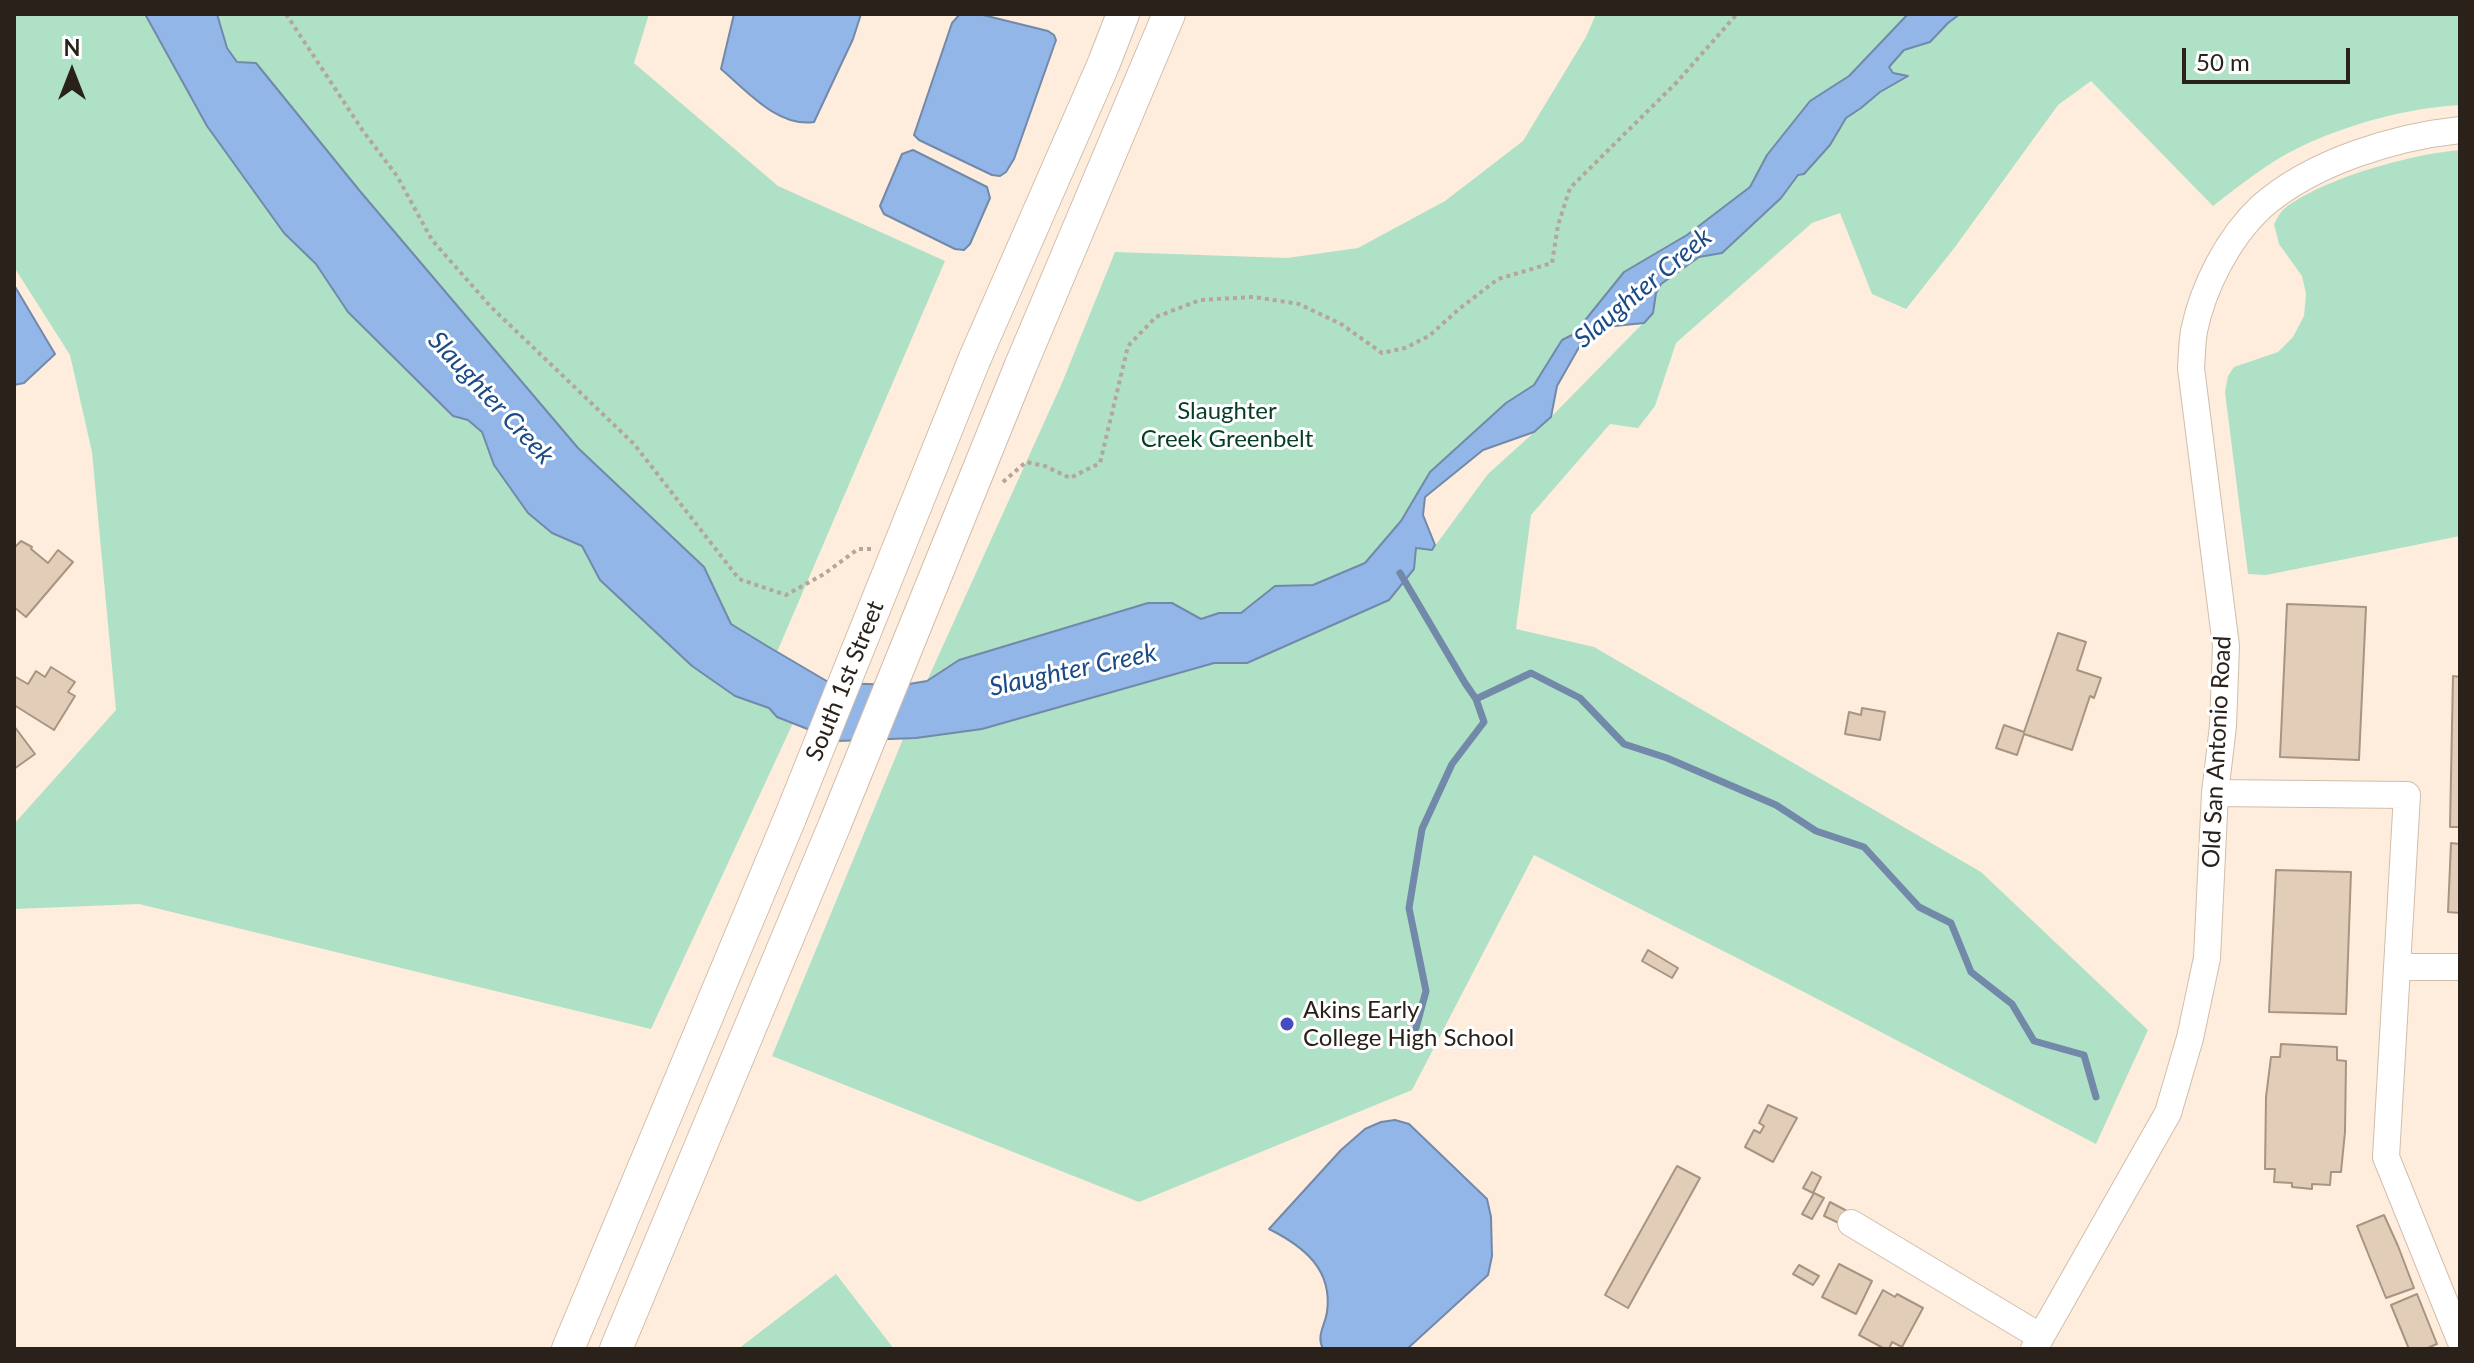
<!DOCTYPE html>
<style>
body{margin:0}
#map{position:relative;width:2474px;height:1363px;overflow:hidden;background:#feeddd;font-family:Lato,sans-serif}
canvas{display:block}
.frame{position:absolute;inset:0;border:16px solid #29211a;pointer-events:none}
.north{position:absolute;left:32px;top:32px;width:80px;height:80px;-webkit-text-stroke:6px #fff;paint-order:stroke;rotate:0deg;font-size:22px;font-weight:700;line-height:32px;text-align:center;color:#29211a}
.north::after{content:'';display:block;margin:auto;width:28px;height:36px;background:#29211a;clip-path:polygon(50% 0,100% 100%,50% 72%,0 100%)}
.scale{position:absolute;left:2182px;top:48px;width:168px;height:36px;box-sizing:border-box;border:4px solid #29211a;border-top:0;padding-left:10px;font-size:24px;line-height:28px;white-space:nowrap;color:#29211a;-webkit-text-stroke:6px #fff;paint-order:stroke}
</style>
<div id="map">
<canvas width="2474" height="1363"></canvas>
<div class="frame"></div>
<div class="north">N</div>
<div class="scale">50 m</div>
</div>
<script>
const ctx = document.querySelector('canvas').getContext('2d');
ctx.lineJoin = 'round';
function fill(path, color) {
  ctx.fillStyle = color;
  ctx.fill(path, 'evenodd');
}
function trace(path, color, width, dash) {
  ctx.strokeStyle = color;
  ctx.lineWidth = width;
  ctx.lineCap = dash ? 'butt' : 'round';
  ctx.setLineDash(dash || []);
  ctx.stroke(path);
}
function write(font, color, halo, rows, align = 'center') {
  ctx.font = font + ' Lato,sans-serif';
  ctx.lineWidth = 6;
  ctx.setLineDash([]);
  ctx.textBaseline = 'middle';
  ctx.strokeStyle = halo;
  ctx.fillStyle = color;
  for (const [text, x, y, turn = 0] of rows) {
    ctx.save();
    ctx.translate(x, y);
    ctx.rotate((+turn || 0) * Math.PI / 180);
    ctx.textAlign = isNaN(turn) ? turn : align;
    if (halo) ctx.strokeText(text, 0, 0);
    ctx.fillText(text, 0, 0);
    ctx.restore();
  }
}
fill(new Path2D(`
 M14 14H145L207 126 284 233 316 264 349 312 453 416 468 420 482 432 494 465 552 533 582 546 600 580 692 666 735 696 769 708 778 717 793 723 651 1029 139 904 14 909V824L116 710 92 452 70 355 14 267Z
 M217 14H649L634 63 778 186 945 261 777 652 731 624 704 567 578 448 359 190 256 64 237 62 227 49Z
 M1596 14H1908L1849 76 1809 101 1767 155 1751 187 1687 235 1624 272 1574 334 1562 341 1534 385 1506 403 1430 472 1401 521 1365 563 1313 585 1275 586 1241 613H1219L1201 619 1172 603 927 681 1062 383 1115 252 1287 258 1358 248 1445 201 1523 141 1586 37Z
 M1960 14H2460V105C2407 108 2348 124 2300 147 2270 161 2239 186 2213 206L2091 81 2058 105 1955 247 1906 309 1872 294 1840 213 1812 223 1676 343 1655 406 1638 428 1610 424 1531 515 1516 629 1594 647 1981 872 2148 1030 2096 1144 1804 992 1534 855 1412 1090 1139 1202 772 1056 903 739 982 729 1215 663H1247L1416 548 1432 550 1488 474 1551 417 1653 313 1656 293 1661 284 1699 257 1722 253 1781 198 1798 175 1804 174 1830 145 1846 118 1861 108 1880 92 1907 76 1893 73 1888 67 1904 50 1930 42 1948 23Z
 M2460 150V536L2266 575 2248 574 2225 392 2228 376 2234 367 2278 352 2293 337 2304 316 2306 294 2302 276 2279 244 2274 224C2277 219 2280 212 2284 209 2323 178 2412 154 2460 150Z
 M836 1274 894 1349H738Z`), '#afe1c6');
const water = new Path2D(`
 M145 14H217L227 48 237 62 256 63 359 190 578 448 704 567 731 624 767 646 830 683 903 685 927 681 959 660 1148 603H1172L1201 619 1219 613H1241L1275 586 1313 585 1365 563 1401 521 1430 472 1506 403 1534 385 1562 340 1574 334 1624 272 1687 235 1750 187 1767 155 1810 101 1849 76 1908 14H1960L1948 23 1930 42 1904 50 1889 67 1893 73 1908 76 1880 92 1861 108 1846 118 1830 145 1804 174 1798 175 1781 198 1722 253 1699 257 1661 284 1656 293 1653 313 1644 323 1605 327 1582 342 1557 386 1551 417 1534 432 1483 450 1425 497 1423 515 1435 545 1432 550 1416 548 1414 569 1389 600 1247 663H1214L982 729 916 738 838 741 777 717 769 708 735 696 692 666 600 580 582 546 552 533 528 513 494 465 482 432 468 420 453 416 348 312 316 264 284 233 207 126Z
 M734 14H861L853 39 814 122C778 128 746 90 721 69Z
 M960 14H979L1048 31 1054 35 1056 40 1014 159 1006 172 1000 176 992 175 919 140 914 135 952 23Z
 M913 150 987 187 990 198 970 244 964 250 955 249 884 214 880 206 902 154Z
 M14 285 55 354 24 383 14 385Z
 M1395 1120 1409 1124 1487 1199 1491 1217 1492 1256 1488 1275 1407 1349H1323C1316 1335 1325 1326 1327 1312 1333 1269 1303 1246 1269 1229L1341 1150 1365 1129 1381 1122Z`);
fill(water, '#91b6e7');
trace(water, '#7289aa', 2);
trace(new Path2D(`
 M1400 573 1465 683 1476 699 1531 673 1580 698 1624 744 1667 758 1776 805 1816 831 1864 847 1919 907 1951 923 1971 972 2012 1004 2034 1041 2084 1055 2096 1097
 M1416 1028 1426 991 1409 908 1422 829 1452 764 1484 722 1476 699`), '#7289aa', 7);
const building = new Path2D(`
 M21 541 32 547 31 549 48 563 58 550 73 562 26 617 14 607V548Z
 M2287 604 2366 607 2359 760 2280 757Z
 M2058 633 2086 642 2077 670 2101 678 2094 698 2090 696 2072 750 2024 734 2017 755 1996 748 2004 725 2024 732Z
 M51 667 75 682 68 692 75 696 54 730 14 705V676L28 684 36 671 45 677Z
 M2453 676 2460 677V827H2450Z
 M1862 708 1885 712 1880 740 1845 734 1849 712 1861 715Z
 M14 726 35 754 14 769Z
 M2451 843 2460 844V913L2448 912Z
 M2276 870 2351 872 2346 1014 2269 1012Z
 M1648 950 1678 968 1672 978 1642 961Z
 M2281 1044 2337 1047V1060L2346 1061 2345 1132 2341 1172H2331L2330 1185 2312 1184V1189L2292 1187V1183L2274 1182 2275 1169H2265L2266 1097 2271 1057H2280Z
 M1768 1105 1797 1118 1773 1162 1745 1147 1754 1130 1760 1133 1764 1126 1759 1123Z
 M1677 1166 1700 1178 1628 1308 1605 1295Z
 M1812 1172 1821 1177 1813 1193 1803 1188Z
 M1814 1193 1824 1198 1812 1219 1802 1214Z
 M1830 1202 1847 1211 1841 1224 1824 1216Z
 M2384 1215 2398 1246 2414 1288 2386 1298 2357 1226Z
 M1839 1264 1872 1281 1856 1314 1822 1297Z
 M1799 1265 1819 1276 1813 1285 1793 1274Z
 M1883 1290 1895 1297 1897 1294 1923 1308 1902 1347 1892 1342 1889 1349H1885L1859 1335Z
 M2417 1294 2437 1344 2425 1349H2409L2391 1305Z`);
fill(building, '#e2cdb9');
trace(building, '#a89481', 2);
const minor = new Path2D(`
 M2215 793 2407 795 2386 1157 2460 1340
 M2397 967H2460
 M1851 1223 2041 1337
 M2034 1349 2168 1113 2190 1038 2207 958 2215 793 2223 726 2226 646 2191 368C2192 355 2192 342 2194 331 2203 287 2228 238 2261 207 2312 162 2394 137 2460 130`);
const major = new Path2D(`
 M975 358 1104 63 1123 14
 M1021 365 1169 14
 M568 1349 790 818
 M616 1349 835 824`);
trace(minor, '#d2bdaa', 28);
trace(major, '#d2bdaa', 34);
trace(new Path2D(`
 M286 14 363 131 397 176 432 240 491 307 634 444 739 579 786 595 824 574 858 549H871
 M1003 482 1026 462 1045 466 1070 478 1100 463 1128 346 1156 317 1200 300 1254 297 1299 304 1341 324 1382 353 1405 348 1429 336 1459 309 1498 279 1552 263 1558 225 1570 188 1677 82 1737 14`), '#b4a699', 4, [4, 4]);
trace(minor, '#fff', 26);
trace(major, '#fff', 32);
const majorBridge = new Path2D(`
 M790 818 975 358
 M835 824 1021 365`);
trace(majorBridge, '#d2bdaa', 34, []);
trace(majorBridge, '#fff', 32);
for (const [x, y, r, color] of [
 [1287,1024,8,"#434dc1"]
]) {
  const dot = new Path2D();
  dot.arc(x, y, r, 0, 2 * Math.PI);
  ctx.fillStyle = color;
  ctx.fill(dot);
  trace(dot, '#fff', 3);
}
write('24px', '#073d27', '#fff', [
 ["Slaughter",1227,411],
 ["Creek Greenbelt",1227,439]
]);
write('24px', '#29211a', '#fff', [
 ["South 1st Street",845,681,-68],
 ["Old San Antonio Road",2217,752,-87]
]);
write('24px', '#29211a', '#fff', [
 ["Akins Early",1303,1010],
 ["College High School",1303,1038]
], 'left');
write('italic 26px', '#1b4b86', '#fff', [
 ["Slaughter Creek",1643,288,-40],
 ["Slaughter Creek",491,398,47],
 ["Slaughter Creek",1073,670,-12]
]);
</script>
